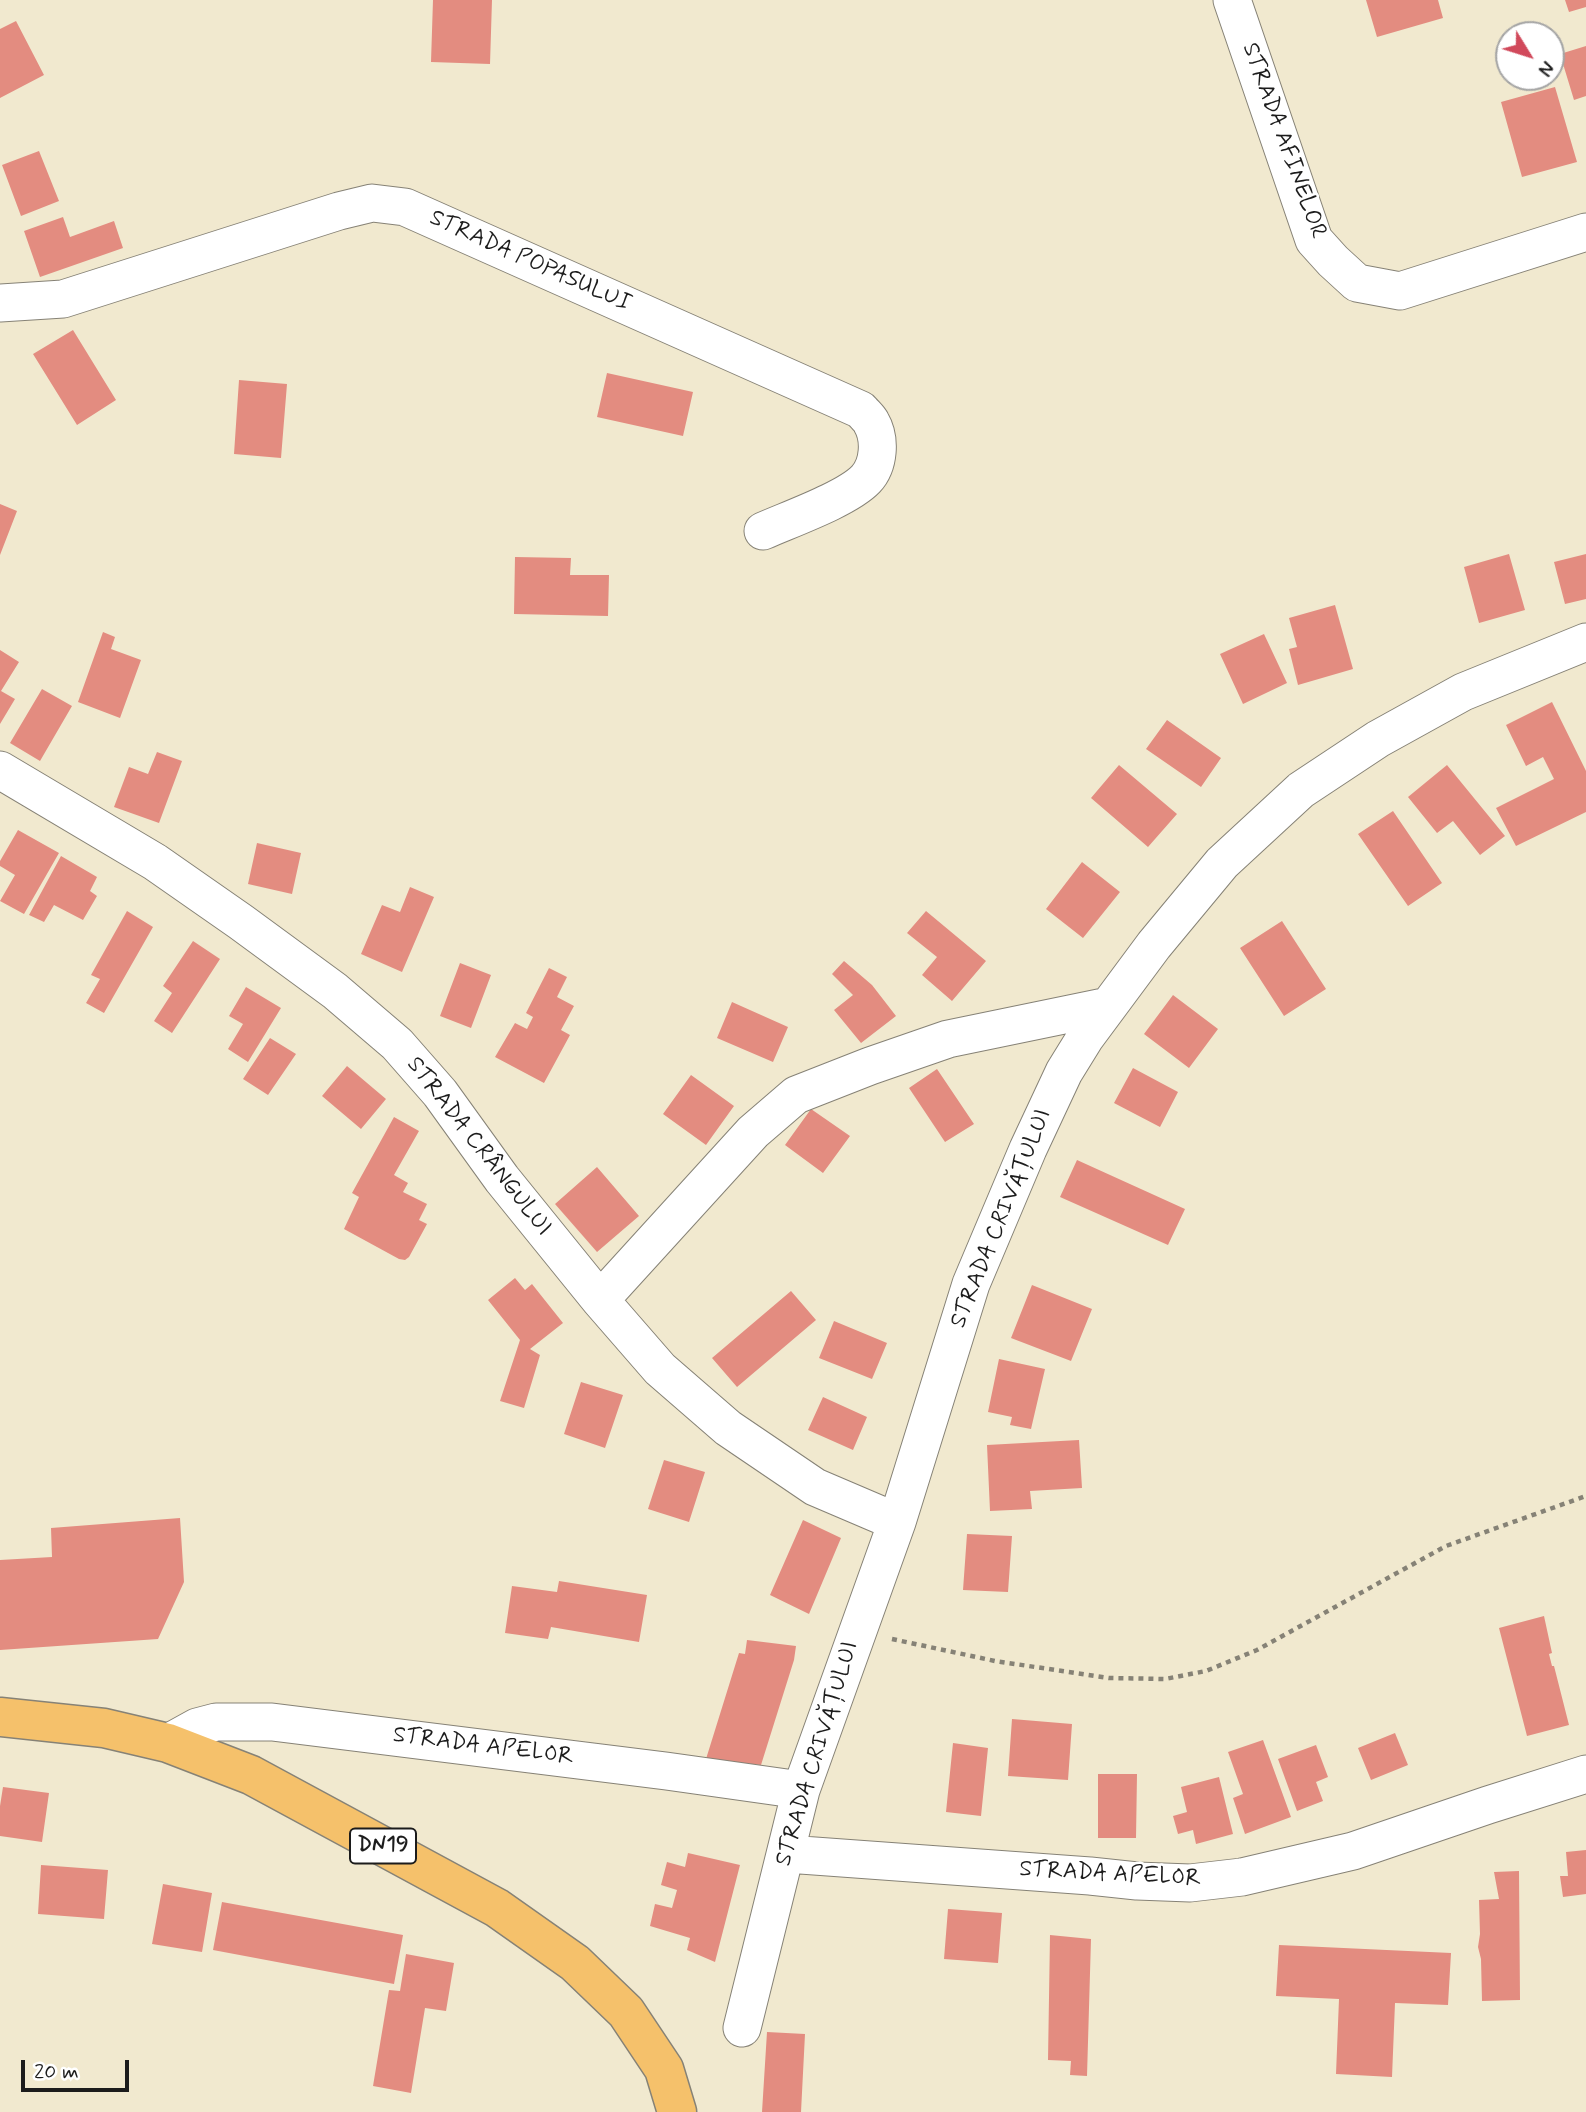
<!DOCTYPE html>
<meta charset="utf-8">
<style>
body{margin:0}
#map{position:relative;width:1586px;height:2112px;overflow:hidden;background:#f1e9cf;font-family:Mynerve,sans-serif}
canvas{display:block}
.north{position:absolute;left:1495px;top:21px;width:70px;height:70px;box-sizing:border-box;background:#fff;border:2px solid #a4a4a4;border-radius:50%;rotate:128deg;font-size:19px;font-weight:700;line-height:28px;text-align:center;color:#1c1c1c}
.north::after{content:'';display:block;margin:auto;width:24px;height:32px;background:#d1495b;clip-path:polygon(50% 0,100% 100%,50% 72%,0 100%)}
.scale{position:absolute;left:21px;top:2060px;width:108px;height:32px;box-sizing:border-box;border:4px solid #1c1c1c;border-top:0;padding-left:9px;font-size:21px;line-height:24px;white-space:nowrap;color:#1c1c1c;-webkit-text-stroke:5px #fff;paint-order:stroke}
</style>
<div id="map">
<canvas width="1586" height="2112"></canvas>
<div class="north">N</div>
<div class="scale">20 m</div>
</div>
<script>
const ctx = document.querySelector('canvas').getContext('2d');
ctx.lineJoin = 'round';
function fill(path, color) {
  ctx.fillStyle = color;
  ctx.fill(path, 'evenodd');
}
function trace(path, color, width, dash) {
  ctx.strokeStyle = color;
  ctx.lineWidth = width;
  ctx.lineCap = dash ? 'butt' : 'round';
  ctx.setLineDash(dash || []);
  ctx.stroke(path);
}
function write(font, color, halo, rows, align = 'center') {
  ctx.font = font + ' Mynerve,sans-serif';
  ctx.lineWidth = 5;
  ctx.setLineDash([]);
  ctx.textBaseline = 'middle';
  ctx.strokeStyle = halo;
  ctx.fillStyle = color;
  for (const [text, x, y, turn = 0] of rows) {
    ctx.save();
    ctx.translate(x, y);
    ctx.rotate((+turn || 0) * Math.PI / 180);
    ctx.textAlign = isNaN(turn) ? turn : align;
    if (halo) ctx.strokeText(text, 0, 0);
    ctx.fillText(text, 0, 0);
    ctx.restore();
  }
}
fill(new Path2D(`
 M433 0H492L490 64 431 62Z
 M1366 0H1438L1443 18 1377 37Z
 M1565 0H1586V7L1569 12Z
 M16 21 44 75 0 98V29Z
 M1586 46V96L1574 100 1560 54Z
 M1555 87 1577 162 1522 177 1501 102Z
 M39 151 59 201 21 216 2 165Z
 M63 217 70 237 114 221 123 248 40 277 24 231Z
 M73 330 116 400 77 425 33 354Z
 M607 373 693 392 683 436 597 417Z
 M239 380 287 384 281 458 234 454Z
 M0 504 17 511 0 555Z
 M1509 554 1525 610 1479 623 1464 567Z
 M1586 554V599L1565 604 1554 562Z
 M515 557 571 558 570 575H609L608 616 514 614Z
 M1335 605 1353 669 1298 685 1289 649 1297 647 1289 618Z
 M103 632 115 637 111 649 141 660 120 718 78 702Z
 M1264 634 1287 683 1243 704 1220 654Z
 M0 650 19 662 1 691 15 699 0 724Z
 M42 689 72 706 40 761 10 743Z
 M1552 702 1586 771V812L1516 846 1496 808 1554 779 1543 757 1526 766 1506 725Z
 M1167 720 1221 758 1201 787 1146 749Z
 M157 752 182 761 159 823 114 807 129 767 148 774Z
 M1119 765 1177 814 1148 847 1091 798Z
 M1447 765 1505 836 1480 855 1453 821 1437 833 1408 797Z
 M1393 811 1442 883 1408 906 1358 834Z
 M18 830 59 853 24 914 0 901 15 875 0 866V861Z
 M257 843 301 853 292 894 248 884Z
 M61 856 97 877 90 891 97 896 83 920 54 905 44 922 29 915Z
 M1082 862 1120 892 1083 938 1046 909Z
 M410 887 434 897 402 972 361 954 382 905 400 912Z
 M127 911 153 927 104 1013 86 1003 100 979 91 975Z
 M926 911 986 961 952 1001 922 975 937 957 907 933Z
 M1282 921 1326 989 1284 1016 1240 948Z
 M193 941 220 959 172 1033 154 1021 172 993 163 986Z
 M844 961 872 985 896 1016 861 1043 834 1010 853 995 832 974Z
 M460 963 491 975 471 1028 440 1016Z
 M549 968 567 977 557 997 574 1006 561 1030 570 1035 544 1083 495 1057 515 1023 527 1029 533 1017 526 1013Z
 M246 987 281 1008 248 1062 228 1049 243 1024 229 1016Z
 M1173 995 1218 1029 1189 1068 1144 1034Z
 M732 1002 788 1027 773 1062 717 1038Z
 M270 1038 296 1054 268 1095 243 1079Z
 M347 1066 386 1099 361 1129 322 1096Z
 M1133 1068 1178 1092 1160 1127 1114 1103Z
 M937 1069 974 1124 945 1142 909 1088Z
 M691 1075 734 1106 706 1145 663 1114Z
 M811 1109 850 1136 823 1173 785 1145Z
 M394 1117 419 1131 394 1175 408 1183 403 1192 427 1204 419 1220 427 1224 409 1257 405 1260 399 1259 344 1229 359 1197 352 1193Z
 M1077 1160 1185 1209 1168 1245 1060 1197Z
 M597 1167 639 1216 597 1252 555 1204Z
 M515 1278 525 1290 532 1284 563 1323 530 1349 540 1355 524 1408 500 1401 520 1340 488 1300Z
 M1032 1285 1092 1309 1071 1361 1011 1338Z
 M791 1291 816 1320 737 1387 712 1358Z
 M834 1321 887 1343 872 1379 819 1358Z
 M999 1359 1045 1369 1031 1429 1010 1425 1012 1417 988 1412Z
 M581 1382 623 1395 605 1448 564 1434Z
 M823 1397 867 1417 853 1450 808 1430Z
 M1079 1440 1082 1488 1030 1491 1032 1509 990 1511 987 1445Z
 M664 1460 705 1472 689 1522 648 1509Z
 M180 1518 184 1582 158 1639 0 1650V1560L52 1557 51 1528Z
 M803 1520 841 1538 809 1614 770 1595Z
 M967 1534 1012 1536 1008 1592 963 1590Z
 M559 1581 647 1595 639 1642 551 1627 548 1639 505 1633 512 1586 557 1592Z
 M1544 1616 1552 1653 1549 1654 1552 1666H1554L1569 1725 1527 1736 1499 1628Z
 M747 1640 796 1646 794 1660 761 1765 706 1759 739 1653 745 1654Z
 M1012 1719 1072 1724 1068 1780 1008 1776Z
 M1395 1733 1408 1765 1371 1780 1358 1748Z
 M1263 1740 1291 1817 1245 1834 1233 1798 1243 1794 1228 1752Z
 M953 1743 988 1748 981 1816 946 1812Z
 M1316 1745 1328 1777 1316 1782 1323 1801 1297 1811 1278 1759Z
 M1098 1774H1137L1136 1838H1098Z
 M1219 1777 1233 1834 1196 1844 1193 1830 1178 1834 1173 1816 1187 1812 1181 1787Z
 M3 1787 49 1793 42 1842 0 1836V1806Z
 M1586 1850V1894L1563 1897 1560 1876H1568L1566 1852Z
 M688 1853 740 1865 715 1962 687 1950 690 1938 650 1926 655 1904 672 1908 677 1890 661 1885 667 1862 685 1867Z
 M41 1865 108 1870 104 1919 38 1914Z
 M1519 1871 1520 2000 1482 2001 1481 1959 1478 1947 1480 1934 1479 1900 1499 1899 1494 1872Z
 M163 1884 212 1893 202 1952 152 1944Z
 M222 1902 403 1935 394 1984 213 1950Z
 M948 1909 1002 1913 998 1963 944 1959Z
 M1050 1935 1091 1939 1087 2076 1070 2075 1071 2061 1048 2060Z
 M1279 1945 1451 1953 1448 2005 1395 2003 1392 2077 1336 2074 1339 1999 1276 1996Z
 M406 1954 454 1963 446 2011 425 2008 411 2093 373 2086 389 1990 400 1991Z
 M767 2032 805 2034 801 2112H762Z`), '#e38c80');
const minor = new Path2D(`
 M1232 0 1314 240 1333 261 1357 283 1400 291 1586 232
 M0 303 63 299 339 211 372 203 405 207 861 410C864 414 869 418 871 422 881 439 879 465 866 479 847 499 790 519 763 531
 M0 770 155 862 241 922 335 991 397 1044 440 1093 502 1179 600 1300 660 1369 728 1428 815 1487 897 1522
 M600 1300 753 1132 796 1095 870 1066 948 1039 1108 1006
 M168 1743 197 1727 216 1722H272L666 1771 801 1790
 M787 1854 1090 1876 1137 1881 1190 1883 1242 1877 1353 1851 1488 1805 1586 1774
 M742 2028 801 1790 897 1522 971 1284 1028 1149 1064 1072 1085 1038 1154 945 1222 863 1301 790 1378 739 1463 692 1586 642`);
const major = new Path2D(`
 M0 1717 104 1728 168 1743 251 1775 497 1908 575 1963 626 2012 664 2069 677 2112`);
trace(minor, '#868276', 39);
trace(major, '#868276', 41);
trace(new Path2D(`
 M892 1639 995 1661 1109 1678 1165 1679 1206 1671 1257 1650 1446 1546 1586 1496`), '#868276', 4.5, [5, 5]);
trace(minor, '#fff', 37);
trace(major, '#f5c16b', 38);
for (const [x, y, w] of [
 [383,1846,66]
]) {
  const box = new Path2D();
  box.roundRect(x - w / 2, y - 17.5, w, 35, 5);
  ctx.fillStyle = '#fff';
  ctx.fill(box);
  trace(box, '#1c1c1c', 2);
}
write('bold 21px', '#1c1c1c', null, [
 ["DN19",383,1846]
]);
write('23px', '#1c1c1c', '#fff', [
 ["STRADA AFINELOR",1283,141,70],
 ["STRADA POPASULUI",530,262,24],
 ["STRADA CRÂNGULUI",478,1147,52],
 ["STRADA CRIVĂȚULUI",1002,1219,-68],
 ["STRADA APELOR",483,1747,7],
 ["STRADA CRIVĂȚULUI",818,1754,-73],
 ["STRADA APELOR",1110,1875,3]
]);
</script>
